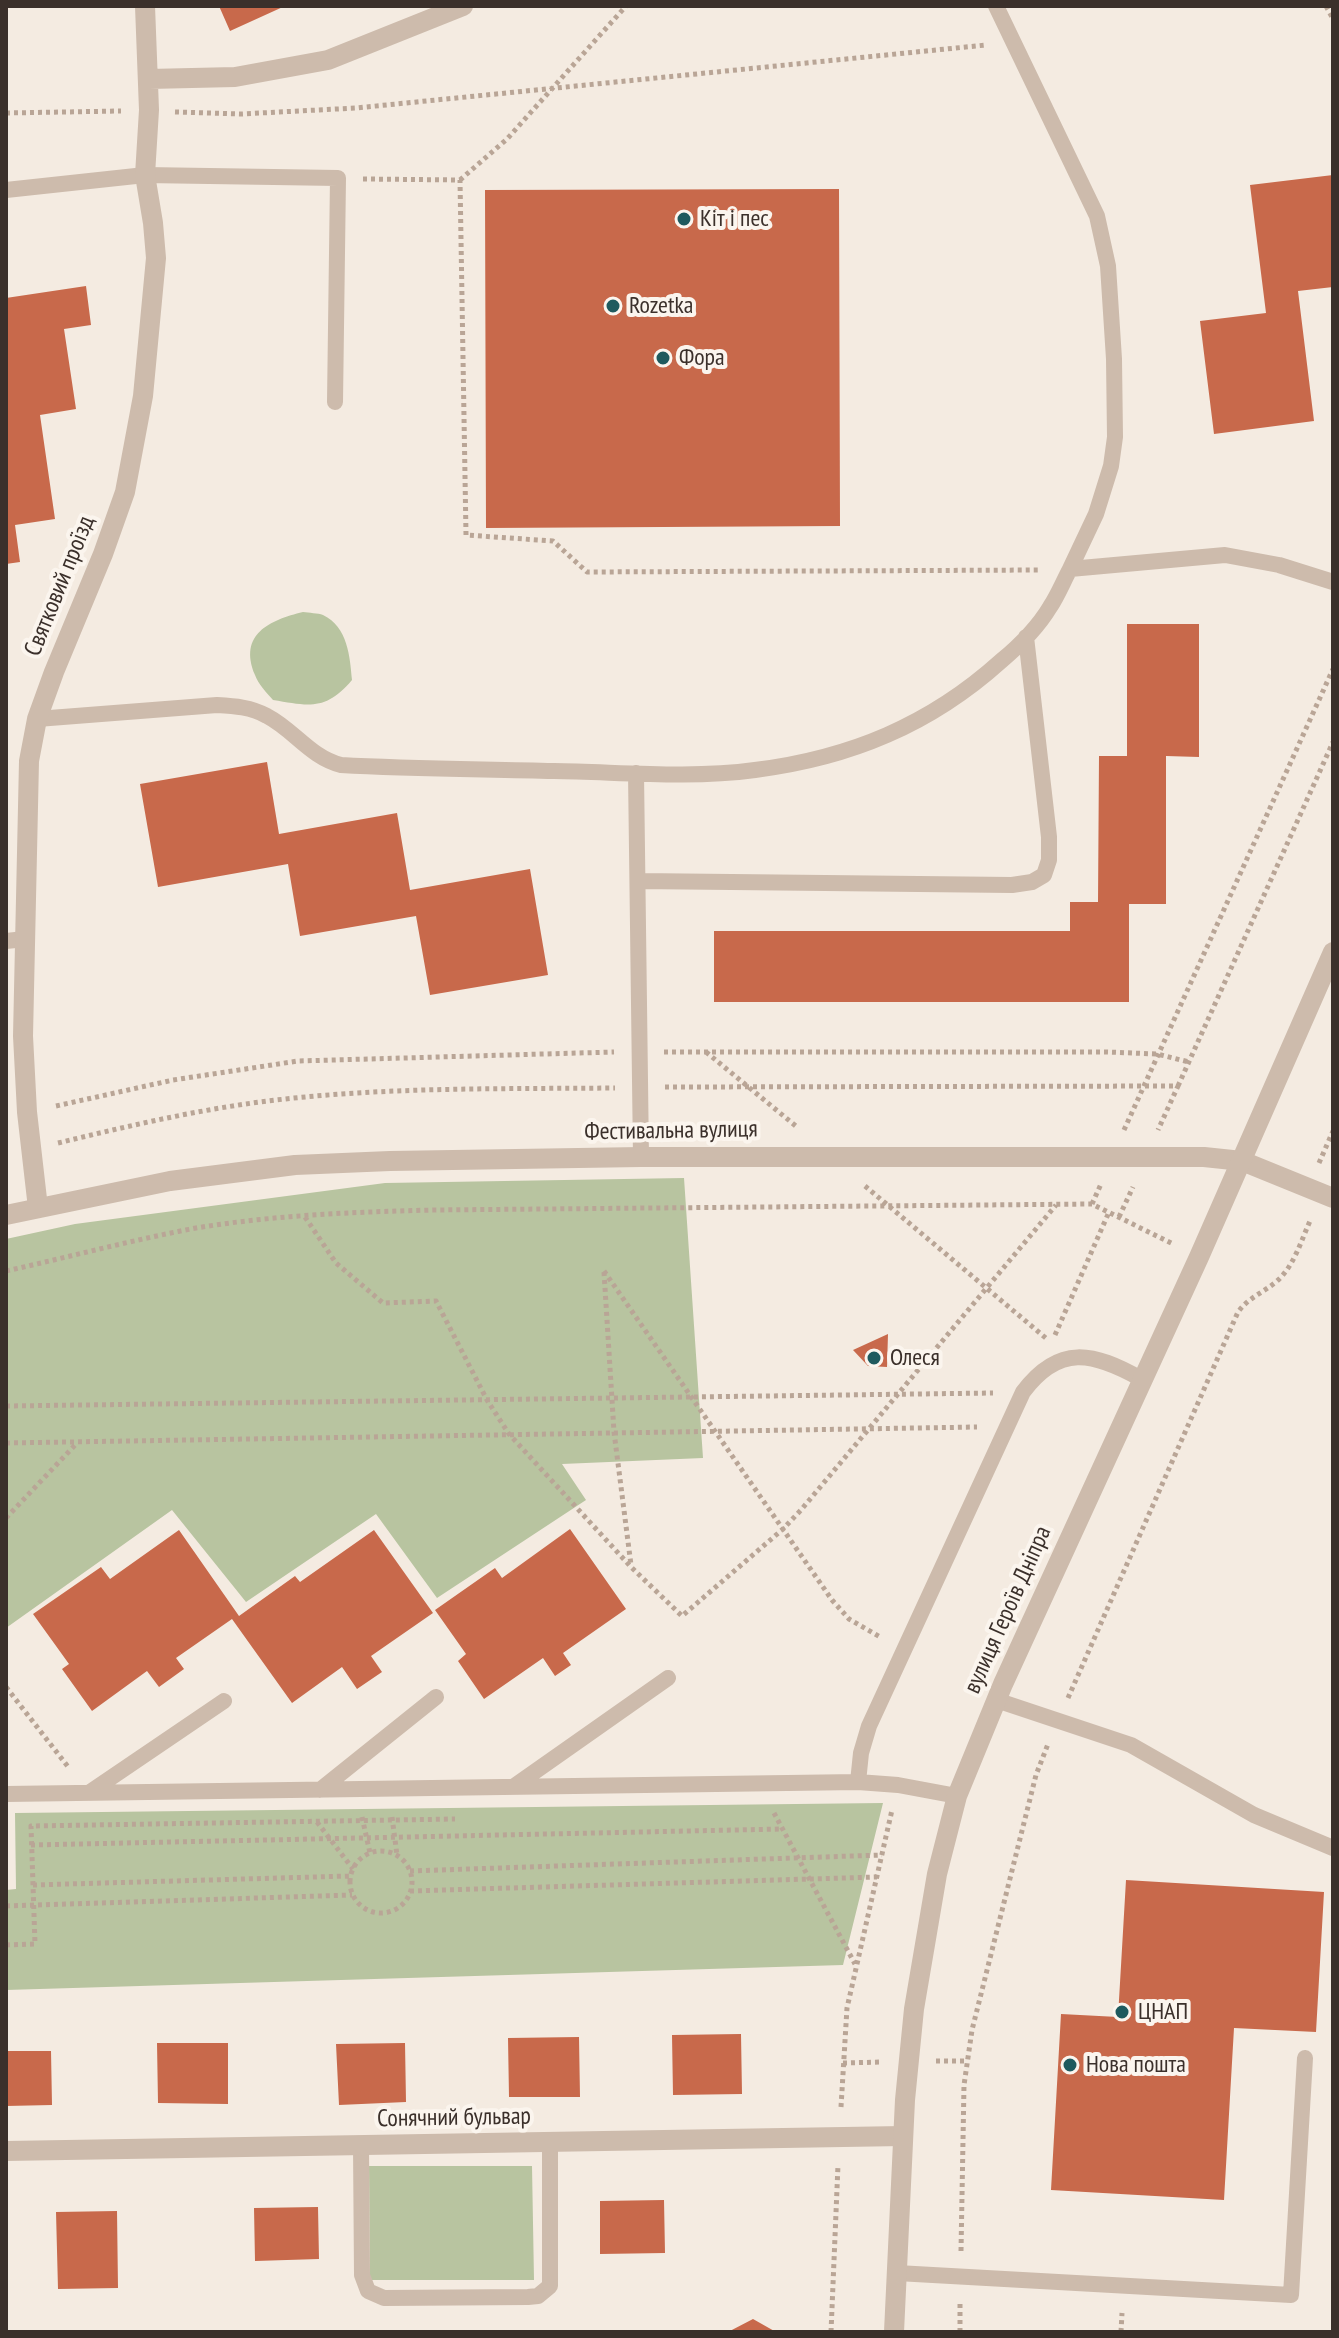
<!DOCTYPE html>
<meta charset="utf-8">
<style>
body{margin:0}
#map{position:relative;width:1339px;height:2338px;overflow:hidden;background:#f4ebe1;font-family:"PT Sans Narrow",sans-serif}
canvas{display:block}
.frame{position:absolute;inset:0;border:8px solid #3b302b;pointer-events:none}
</style>
<div id="map">
<canvas width="1339" height="2338"></canvas>
<div class="frame"></div>
</div>
<script>
const ctx = document.querySelector('canvas').getContext('2d');
ctx.lineJoin = 'round';
function fill(path, color) {
  ctx.fillStyle = color;
  ctx.fill(path, 'evenodd');
}
function trace(path, color, width, dash) {
  ctx.strokeStyle = color;
  ctx.lineWidth = width;
  ctx.lineCap = dash ? 'butt' : 'round';
  ctx.setLineDash(dash || []);
  ctx.stroke(path);
}
function write(font, color, halo, rows, align = 'center') {
  ctx.font = font + ' "PT Sans Narrow",sans-serif';
  ctx.lineWidth = 8;
  ctx.setLineDash([]);
  ctx.textBaseline = 'middle';
  ctx.strokeStyle = halo;
  ctx.fillStyle = color;
  for (const [text, x, y, turn = 0] of rows) {
    ctx.save();
    ctx.translate(x, y);
    ctx.rotate((+turn || 0) * Math.PI / 180);
    ctx.textAlign = isNaN(turn) ? turn : align;
    if (halo) ctx.strokeText(text, 0, 0);
    ctx.fillText(text, 0, 0);
    ctx.restore();
  }
}
fill(new Path2D(`
 M303 612C309 613 318 613 323 615 348 627 350 657 352 680 326 711 309 706 273 700 267 693 258 684 255 675 238 634 270 620 303 612Z
 M684 1178 703 1458 562 1464 586 1500 437 1598 376 1514 246 1602 172 1510 6 1628V1239L75 1224 385 1183Z
 M883 1803 843 1965 6 1990V1890L16 1889 15 1813Z
 M369 2166H532L534 2280H370Z`), '#b8c4a0');
fill(new Path2D(`
 M219 6H285L230 31Z
 M1333 175V287L1298 291 1314 421 1214 434 1200 321 1266 313 1250 185Z
 M839 189 840 526 486 528 485 190Z
 M86 286 91 325 64 329 76 409 40 415 55 519 15 525 20 562 6 564V298Z
 M1127 624H1199V757L1166 756V904H1129V1002H714V931H1070V902H1098L1099 756H1127Z
 M267 762 279 834 397 813 410 890 530 869 548 975 430 995 416 916 300 936 288 864 158 887 140 784Z
 M888 1334 887 1367 868 1366 853 1350Z
 M570 1529 626 1609 563 1653 571 1665 555 1676 543 1658 484 1699 458 1661 466 1654 435 1610 495 1568 502 1578Z
 M179 1530 239 1616 295 1576 300 1582 374 1530 433 1613 371 1656 382 1672 357 1689 342 1667 292 1703 232 1619 176 1658 184 1669 159 1687 147 1671 92 1711 62 1669 69 1664 33 1614 101 1567 110 1579Z
 M1126 1880 1324 1892 1316 2032 1234 2028 1224 2200 1051 2190 1061 2014 1118 2017Z
 M741 2034 742 2094 673 2095 672 2035Z
 M579 2037 580 2097H509L508 2038Z
 M157 2043H228V2104L158 2103Z
 M405 2043 406 2102 339 2105 336 2044Z
 M6 2051H51L52 2105 6 2106Z
 M664 2200 665 2253 600 2254V2201Z
 M318 2207 319 2259 255 2261 254 2208Z
 M117 2211 118 2288 58 2289 56 2212Z
 M753 2319 776 2332H728Z`), '#c8694b');
trace(new Path2D(`
 M1326 6 1333 19
 M175 112 241 114 356 108 986 45
 M6 113 121 111
 M363 179 460 180 466 535 553 541 587 572 1041 570
 M460 180 507 139 626 6
 M664 1052H1107L1157 1054 1189 1062
 M706 1052 797 1127
 M1178 1086 1333 742
 M665 1087 1178 1086 1158 1130
 M56 1106 173 1080 298 1061 614 1052
 M1124 1130 1333 669
 M58 1143C132 1125 209 1107 285 1099 395 1087 505 1089 615 1088
 M1319 1163 1333 1131
 M865 1186 1047 1339
 M1092 1204 1101 1184
 M305 1217 336 1263 383 1303 436 1301 487 1400 509 1434 631 1567 682 1616 783 1529 801 1510 1056 1205
 M1119 1217 1133 1187
 M6 1271C69 1257 132 1240 196 1228 275 1215 354 1212 434 1210L1092 1204 1173 1244
 M604 1271 832 1600 849 1619 882 1638
 M604 1272 614 1432 631 1565
 M1055 1335 1109 1212
 M6 1406 993 1393
 M6 1443 977 1427
 M6 1518 77 1443
 M6 1687 69 1768
 M1068 1698 1238 1312C1249 1297 1263 1293 1277 1281 1294 1266 1301 1241 1310 1221
 M774 1813 855 1964
 M362 1817 370 1853
 M392 1817 397 1855
 M317 1822 353 1869
 M31 1845 782 1829
 M350 1882a31 31 0 1 1 62 0a31 31 0 1 1-62 0Z
 M410 1871 882 1855
 M33 1885 350 1876
 M410 1891 877 1877
 M6 1906 352 1895
 M6 1945 35 1944 31 1826 455 1819
 M936 2061H967
 M843 2063 882 2062
 M841 2107 847 2008 892 1810
 M961 2251 964 2085 972 2030 1036 1775 1048 1744
 M831 2332 838 2165
 M960 2332V2301
 M1121 2332 1122 2313`), '#b9a596', 5, [4, 4]);
trace(new Path2D(`
 M996 6 1097 216 1108 266 1114 359 1115 437 1111 466 1096 514 1070 569
 M6 190 145 175 338 178 335 402
 M37 719 217 705C234 706 251 707 267 716 294 730 310 757 341 765 412 769 483 769 554 771 621 772 689 779 755 770 850 758 930 725 1001 661 1019 646 1038 627 1050 607 1058 595 1063 582 1070 569L1225 555 1279 565 1333 582
 M636 773 641 1157
 M638 881 1012 885 1032 882 1044 875 1049 860V837L1026 637
 M6 941 25 939
 M996 1700 1131 1745 1254 1815 1333 1848
 M858 1782 861 1753 869 1726 1023 1392C1059 1344 1093 1352 1141 1379
 M513 1787 668 1678
 M320 1790 436 1697
 M90 1792 224 1701
 M6 1794 858 1782 898 1785 957 1796
 M361 2146 362 2275 368 2291 384 2298 528 2297 538 2296 550 2286V2142
 M897 2273 1291 2295 1305 2058`), '#cdbbac', 16);
trace(new Path2D(`
 M149 79 235 77 328 60 463 6
 M38 1208 27 1112 23 1036 29 761 37 719 54 672 103 554 125 492 143 396 156 258 153 223 145 175 149 110 145 6
 M6 1215 170 1181 295 1165 390 1161 641 1157H1204L1242 1161 1333 1198
 M6 2151 903 2136`), '#cdbbac', 20);
trace(new Path2D(`
 M894 2332 905 2100 914 2009 937 1874 957 1796 1003 1684 1199 1257 1333 952`), '#cdbbac', 20);
for (const [x, y, r, color] of [
 [684,219,8,"#1f5a5e"],
 [613,306,8,"#1f5a5e"],
 [663,358,8,"#1f5a5e"],
 [874,1358,8,"#1f5a5e"],
 [1122,2012,8,"#1f5a5e"],
 [1070,2065,8,"#1f5a5e"]
]) {
  const dot = new Path2D();
  dot.arc(x, y, r, 0, 2 * Math.PI);
  ctx.fillStyle = color;
  ctx.fill(dot);
  trace(dot, '#fbf5ee', 3);
}
write('24px', '#3b302b', '#fbf5ee', [
 ["Кіт і пес",700,219],
 ["Rozetka",629,306],
 ["Фора",679,358],
 ["Олеся",890,1358],
 ["ЦНАП",1138,2012],
 ["Нова пошта",1086,2065]
], 'left');
write('24px', '#3b302b', '#fbf5ee', [
 ["Святковий проїзд",60,586,-68],
 ["Фестивальна вулиця",671,1131,-1],
 ["вулиця Героїв Дніпра",1008,1610,-66],
 ["Сонячний бульвар",454,2118,-1]
]);
</script>
